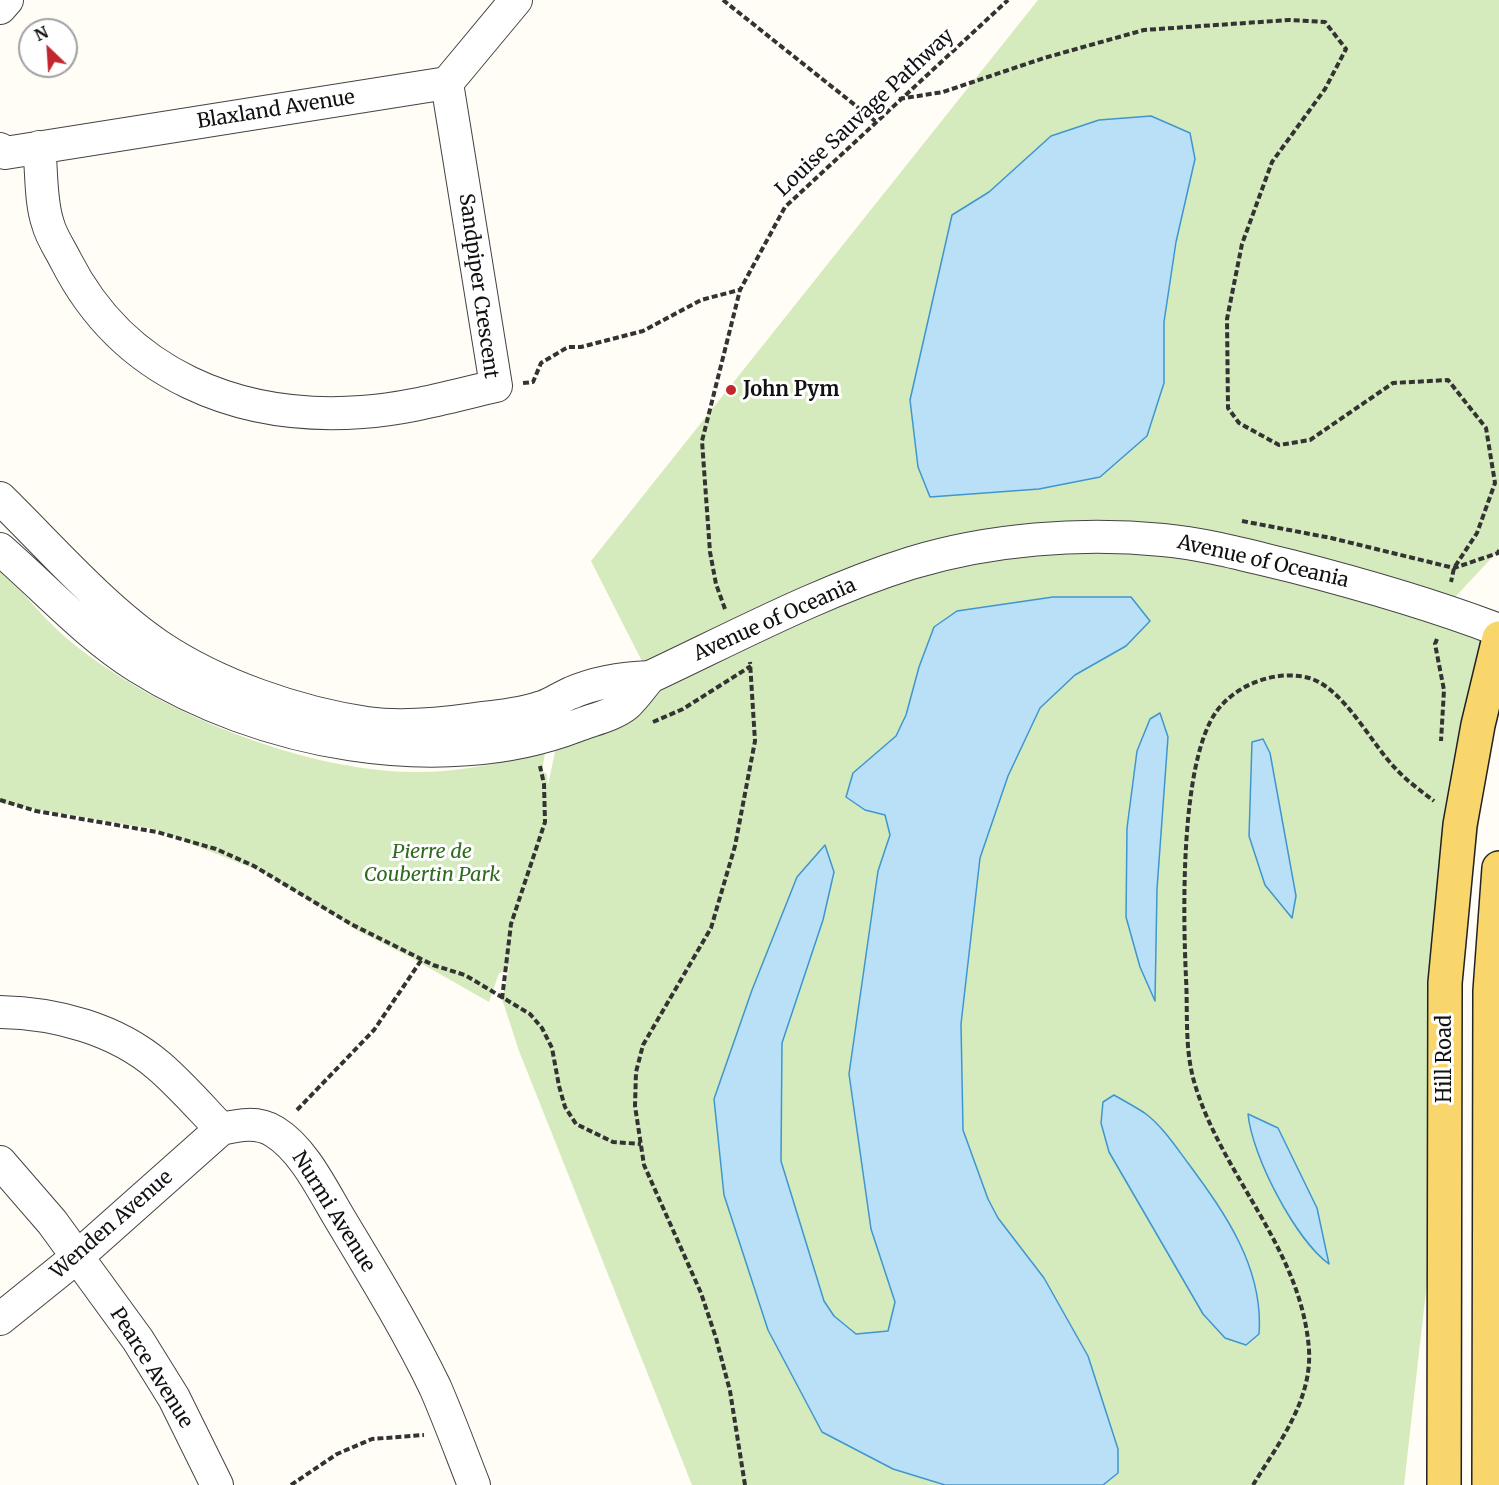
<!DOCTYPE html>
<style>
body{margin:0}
#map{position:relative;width:1499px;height:1485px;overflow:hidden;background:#fffdf5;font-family:Merriweather,serif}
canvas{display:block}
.north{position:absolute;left:18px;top:18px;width:60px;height:60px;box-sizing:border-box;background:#fff;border:2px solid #a0a0a0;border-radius:50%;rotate:335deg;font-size:16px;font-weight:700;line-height:24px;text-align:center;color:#111}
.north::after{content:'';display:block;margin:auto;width:21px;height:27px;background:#c4262e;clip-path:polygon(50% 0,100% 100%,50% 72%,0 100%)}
</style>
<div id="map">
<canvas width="1499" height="1485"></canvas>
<div class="north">N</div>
</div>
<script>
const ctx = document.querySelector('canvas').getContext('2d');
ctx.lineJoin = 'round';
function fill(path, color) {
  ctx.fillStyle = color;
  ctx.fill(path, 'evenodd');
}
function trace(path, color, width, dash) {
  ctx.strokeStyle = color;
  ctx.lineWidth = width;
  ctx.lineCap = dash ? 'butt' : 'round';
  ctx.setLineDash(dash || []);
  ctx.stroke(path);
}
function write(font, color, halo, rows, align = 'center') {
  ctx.font = font + ' Merriweather,serif';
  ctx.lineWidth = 6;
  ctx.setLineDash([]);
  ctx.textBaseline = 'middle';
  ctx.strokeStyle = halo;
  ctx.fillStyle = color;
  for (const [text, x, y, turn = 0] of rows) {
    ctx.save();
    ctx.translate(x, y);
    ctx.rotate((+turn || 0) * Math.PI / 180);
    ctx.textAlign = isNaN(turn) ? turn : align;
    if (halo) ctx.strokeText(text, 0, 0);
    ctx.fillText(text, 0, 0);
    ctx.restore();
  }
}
fill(new Path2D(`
 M1038 0H1499V550L1444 609 1499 647 1404 1485H692L519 1051 502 999 510 964 507 970 499 973 489 1002 410 957 358 931 267 874 154 829 0 803V568C24 594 48 624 76 646 161 713 301 770 411 772 457 773 500 763 545 753L542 771 547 774 548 785 559 733 650 677 591 561Z`), '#d5ebbd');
const water = new Path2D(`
 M1151 116 1190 133 1195 159 1176 242 1164 322V383L1147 436 1100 477 1039 489 930 497 918 467 910 400 952 215 989 192 1051 136 1099 120Z
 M1053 597H1131L1150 621 1126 646 1075 675 1040 708 1008 776 980 858 961 1024 963 1130 988 1199 998 1218 1044 1278 1088 1356 1118 1449V1473L1103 1485H945L893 1469 822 1432 768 1330 724 1195 714 1099 752 990 797 877 825 845 834 872 823 920 782 1043 781 1161 824 1301 834 1316 856 1334 888 1331 895 1302 871 1229 849 1074 878 871 890 835 885 815 865 810 846 797 853 773 896 736 906 715 919 667 934 627 957 611Z
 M1160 713 1168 737 1157 889 1155 1001 1140 967 1126 917 1127 828 1137 751 1150 719Z
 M1263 739 1270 753 1296 896 1292 918 1265 885 1249 836 1252 742Z
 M1114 1095C1124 1101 1136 1107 1146 1114 1162 1126 1176 1147 1188 1163 1225 1213 1264 1268 1259 1334L1246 1345 1225 1338 1203 1314 1109 1152 1101 1123 1103 1102Z
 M1248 1114 1278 1128 1317 1208 1329 1264C1295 1239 1252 1156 1248 1114Z`);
fill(water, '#b9e0f7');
trace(water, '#3f96cf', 1.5);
const minor = new Path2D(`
 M0 8 7 0
 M39 147C42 171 40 201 48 224 51 236 60 249 66 261 124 375 239 421 362 412 408 409 452 396 496 386L447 83
 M0 149 5 153 447 83 516 0
 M0 498C49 546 103 608 159 646 217 685 298 713 367 723 402 728 440 724 475 719 497 716 521 715 542 707 552 704 561 697 571 693 596 682 622 678 650 677 735 637 821 591 911 563 990 539 1080 532 1163 540 1206 544 1249 556 1291 566 1361 584 1431 604 1499 630
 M0 549C46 589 86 634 138 667 259 743 440 778 576 726 591 720 614 715 626 705 635 697 642 686 650 677
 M0 1012C56 1013 116 1029 159 1066 181 1085 201 1108 221 1129 239 1125 258 1121 275 1132 304 1150 323 1191 340 1219 373 1274 407 1329 435 1387 449 1419 461 1452 474 1485
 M0 1162 52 1222 138 1340 174 1398 217 1485
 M0 1319 77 1257 221 1129`);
const major = new Path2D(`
 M1444 1485 1445 983 1460 825 1478 725 1499 638
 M1489 1485 1490 991 1499 868`);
trace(minor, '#444', 34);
trace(major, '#222', 36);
trace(new Path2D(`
 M723 0 875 121
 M899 99 943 92 1044 58 1144 30 1289 20 1325 22 1346 49 1325 89 1272 162 1242 244 1227 319 1228 408 1239 423 1279 445 1310 440 1393 383 1448 380 1486 428 1495 483 1477 533 1454 568 1451 582
 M523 383 533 382 541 363 568 347H581L643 331 701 300 739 290
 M1242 521 1331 538 1454 568 1498 553 1499 550
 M725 609 716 584 710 552 702 441 740 290 785 207 1008 0
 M1437 639 1435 644 1444 690 1441 741
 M653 722 683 709 751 666
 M0 800 36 811 157 832 216 849 254 866 351 924 433 965 465 975 530 1014 542 1028 552 1048 559 1086 565 1107 576 1124 613 1142 641 1144
 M502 999 511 924 545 822 544 784 540 766
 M297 1110 374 1030 422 959
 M291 1485 337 1454 372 1439 424 1435
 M745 1485 730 1391 716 1338 701 1293 644 1165 635 1106 636 1072 643 1045 711 928 735 846 755 741 750 662
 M1253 1485C1278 1444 1312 1401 1309 1350 1302 1251 1225 1179 1196 1088 1184 1052 1188 1015 1186 978 1183 914 1180 764 1216 712 1236 684 1277 669 1309 678 1344 688 1372 745 1396 769 1407 781 1421 791 1434 801`), '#333', 4, [6, 3]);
trace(minor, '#fff', 32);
trace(major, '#f9d66b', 33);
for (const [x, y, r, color] of [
 [731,390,6,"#c4262e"]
]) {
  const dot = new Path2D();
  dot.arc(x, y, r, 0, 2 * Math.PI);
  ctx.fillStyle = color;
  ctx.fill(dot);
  trace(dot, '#fff', 2);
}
write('20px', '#111', '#fff', [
 ["Blaxland Avenue",276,110,-9],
 ["Louise Sauvage Pathway",865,113,-43],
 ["Sandpiper Crescent",478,286,82],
 ["Avenue of Oceania",1263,562,13],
 ["Avenue of Oceania",775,620,-24],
 ["Hill Road",1445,1059,-90],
 ["Nurmi Avenue",333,1212,58],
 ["Wenden Avenue",112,1225,-41],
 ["Pearce Avenue",151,1368,58]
]);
write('bold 20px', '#111', '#fff', [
 ["John Pym",743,390]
], 'left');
write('italic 20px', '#2f6b1f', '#fff', [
 ["Pierre de",432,852],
 ["Coubertin Park",432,875]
]);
</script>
